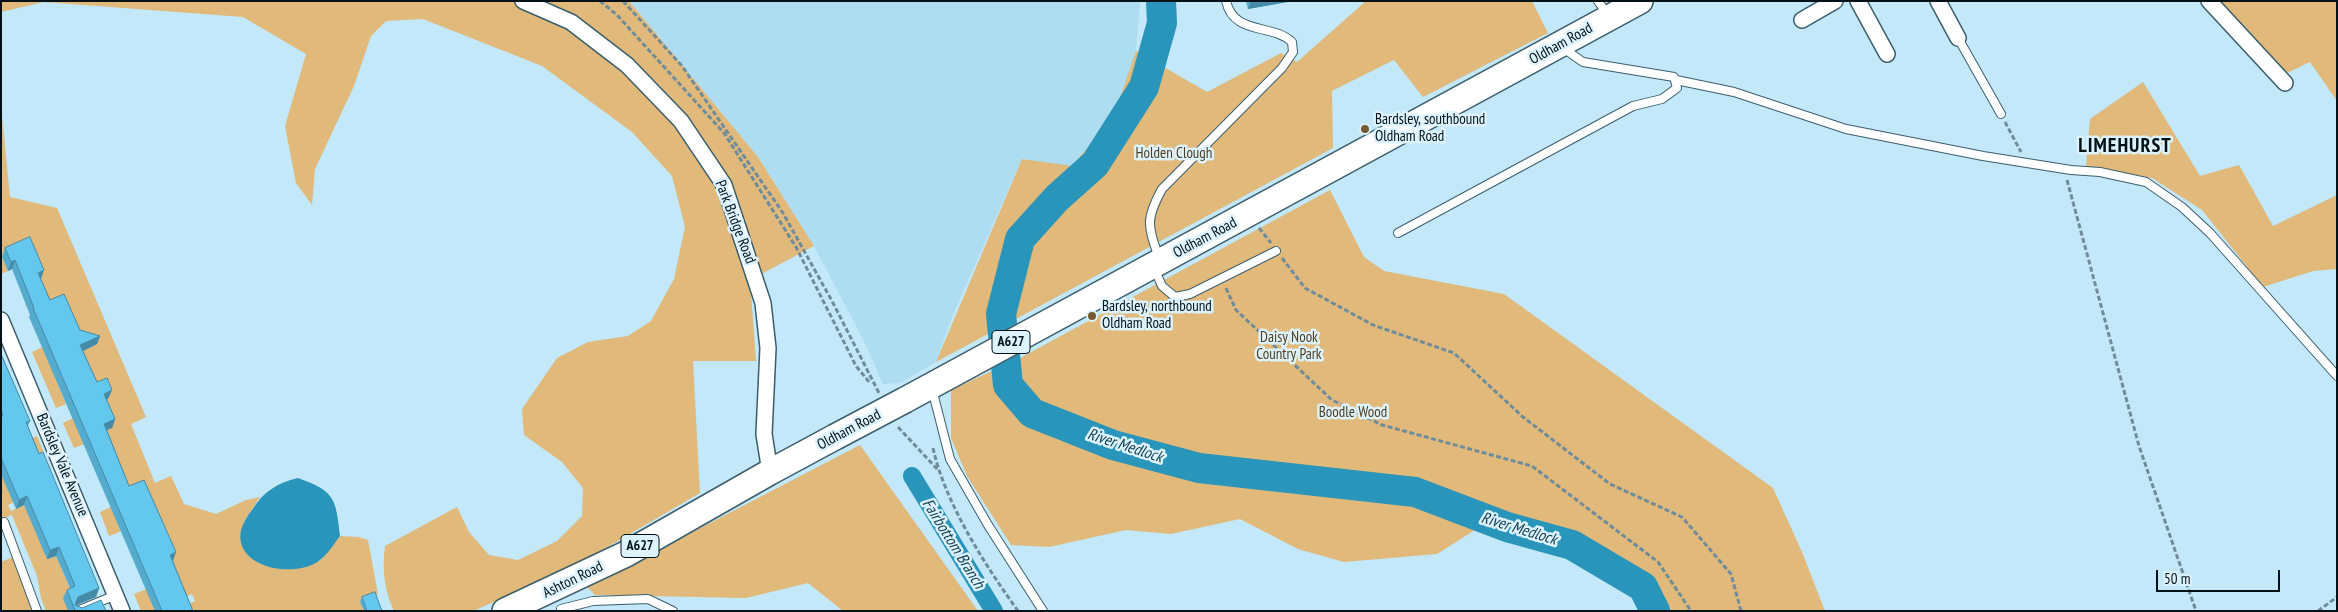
<!DOCTYPE html>
<style>
body{margin:0}
#map{position:relative;width:2338px;height:612px;overflow:hidden;background:#c2e8f9;font-family:"PT Sans Narrow",sans-serif}
canvas{display:block}
.frame{position:absolute;inset:0;border:2px solid #041117;pointer-events:none}
.scale{position:absolute;left:2156px;top:570px;width:124px;height:22px;box-sizing:border-box;border:2px solid #041117;border-top:0;padding-left:6px;font-size:15px;line-height:18px;white-space:nowrap;color:#041117;-webkit-text-stroke:4px #dcf2fd;paint-order:stroke}
</style>
<div id="map">
<canvas width="2338" height="612"></canvas>
<div class="frame"></div>
<div class="scale">50 m</div>
</div>
<script>
const ctx = document.querySelector('canvas').getContext('2d');
ctx.lineJoin = 'round';
function fill(path, color) {
  ctx.fillStyle = color;
  ctx.fill(path, 'evenodd');
}
function trace(path, color, width, dash) {
  ctx.strokeStyle = color;
  ctx.lineWidth = width;
  ctx.lineCap = dash ? 'butt' : 'round';
  ctx.setLineDash(dash || []);
  ctx.stroke(path);
}
function write(font, color, halo, rows, align = 'center') {
  ctx.font = font + ' "PT Sans Narrow",sans-serif';
  ctx.lineWidth = 5;
  ctx.setLineDash([]);
  ctx.textBaseline = 'middle';
  ctx.strokeStyle = halo;
  ctx.fillStyle = color;
  for (const [text, x, y, turn = 0] of rows) {
    ctx.save();
    ctx.translate(x, y);
    ctx.rotate((+turn || 0) * Math.PI / 180);
    ctx.textAlign = isNaN(turn) ? turn : align;
    if (halo) ctx.strokeText(text, 0, 0);
    ctx.fillText(text, 0, 0);
    ctx.restore();
  }
}
fill(new Path2D(`
 M629 1H1140L1136 51 1113 118 1072 167 1022 159 952 317 936 362 900 383 883 384 864 341 814 246 758 157Z`), '#aedcf0');
fill(new Path2D(`
 M1 1H629L758 157 814 246 750 280 756 361H693L700 493 568 570 473 611H394C384 589 382 570 385 546L457 507 469 532 489 555 518 560 557 541 582 516 583 488 562 462 524 435 522 409 557 358 588 342 628 336 651 321 674 279 685 227 672 176 632 132 542 66 423 19 386 21 371 36 354 86 315 169 312 205 296 183 285 126 306 54 243 17 44 2 1 12Z
 M1366 1H1532L1548 33 1423 97 1394 60 1332 91 1333 148 936 362 1022 159 1072 166 1113 118 1136 51 1207 92 1281 53 1297 62Z
 M2220 1H2337V101L2310 62 2283 75 2252 48Z
 M2143 82 2200 176 2239 165 2273 226 2337 195V269L2313 271 2263 287 2202 210 2152 178 2086 166 2090 119Z
 M1 105 10 197 57 208 146 417 131 424 155 483 171 476 184 504 216 514 246 500 260 497 243 523 320 561 340 536 359 537 368 540 378 594 360 602 364 611H174L195 601 192 594 155 611H141L134 594 156 585 132 527 109 536 100 512 111 507 118 498 89 442 74 448 63 423 73 418 94 391 85 373 58 385 66 404 56 408 32 352 43 347V300L27 307 25 304 29 303 35 287 2 257 8 271 1 274Z
 M1330 190 1364 257 1384 271 1504 294 1773 488 1802 552 1825 611H1666L1645 572 1573 532 1505 511 1437 554 1344 562 1298 549 1240 519 1171 534 1126 530 1049 547 1011 545 967 476 951 438V390L1022 357Z
 M37 436 51 470 45 472 22 499 8 505 11 511 32 502 48 559 56 556 78 607 68 611H46L41 598 37 576 12 515 1 519V474L8 488 26 440Z
 M860 445 978 611H843L808 583 746 598 595 595 587 587Z
 M13 557 32 611H1V562Z`), '#e0b97b');
fill(new Path2D(`
 M298 478C335 491 336 499 340 536 334 544 328 554 320 560 297 579 233 569 241 530 243 523 247 516 252 510 263 492 277 483 298 478Z`), '#2a95ba');
trace(new Path2D(`
 M912 476 994 611`), '#2a95ba', 18);
trace(new Path2D(`
 M1161 1 1162 23 1144 87 1095 164 1057 198 1020 239 1001 314 1008 385 1032 413 1113 445 1199 468 1415 492 1507 527 1572 545 1643 587 1655 611`), '#2a95ba', 30);
const service = new Path2D(`
 M1598 1 1607 14
 M1958 38 2001 114
 M1676 80 1734 92 1846 129 1983 156 2071 170 2100 172 2146 182 2182 207 2210 233 2337 376
 M1398 233 1633 106 1662 99 1677 88 1674 77 1583 62 1563 48
 M1159 258C1148 226 1145 220 1162 189L1282 68 1293 52 1292 42C1272 23 1234 36 1226 1
 M1154 268 1162 286 1175 297 1190 294 1276 251
 M932 389 950 459 988 525 1043 611
 M4 522 37 611
 M561 609 593 601 648 599 673 611
 M77 611 116 595`);
const minor = new Path2D(`
 M523 1 571 22 627 65 681 121 724 185 763 303 768 348 764 434 770 472
 M1858 1 1887 54
 M1938 1 1958 38
 M2209 1 2285 83
 M1802 20 1835 1
 M1 320 122 611`);
const trunk = new Path2D(`
 M905 400 1640 1
 M505 611 626 554 770 472 835 437`);
trace(service, '#3b5e6c', 10);
trace(minor, '#3b5e6c', 18);
trace(trunk, '#3b5e6c', 28);
trace(new Path2D(`
 M600 1 617 15 724 133 796 247 856 366 870 383
 M623 1 682 66 783 213 832 301 879 393
 M2005 122 2021 152
 M2067 180 2139 446 2196 611
 M1259 228 1271 243
 M1282 258 1305 288 1373 325 1454 353 1523 417 1610 484 1682 517 1731 574 1741 611
 M1226 288 1236 310 1332 400 1382 425 1532 466 1658 562 1691 611
 M898 427 938 470
 M933 448C945 503 985 565 1018 611
 M2318 611 2337 597`), '#708c98', 3, [5, 2.5]);
trace(service, '#fff', 8);
trace(minor, '#fff', 15);
trace(trunk, '#fff', 25);
const trunkBridge = new Path2D(`
 M835 437 905 400`);
trace(trunkBridge, '#3b5e6c', 28, []);
trace(trunkBridge, '#fff', 25);
fill(new Path2D(`
 M1246 1H1293L1248 9Z
 M5 248 40 279 50 300 80 330 100 336 97 344 83 351 97 382 108 399 107 400 115 419 112 428 107 430 129 486 173 561 193 611H155L29 317 30 315 12 269 8 271 2 257Z
 M1 354 30 421 28 426 39 454 99 588 96 597 76 605 82 608 106 611H68L63 598 67 590 70 588 56 556 47 559 24 505 16 509 1 474Z
 M362 597 382 611H364L360 602Z`), '#55abcd');
fill(new Path2D(`
 M1251 1H1293L1248 9Z
 M15 260 12 269 8 271 11 262Z
 M44 270 41 279 38 273Z
 M100 336 97 344 77 354 80 345Z
 M112 390 108 399 101 402 104 394Z
 M115 419 112 428 101 432 104 424Z
 M27 496 24 505 16 509 19 500Z
 M59 547 56 556 47 559 50 550Z
 M176 552 173 561 170 555Z
 M99 588 96 597 74 606 78 597Z`), '#458ba7');
const building = new Path2D(`
 M30 237 44 270 38 273 50 300 64 294 80 330 100 336 80 345 97 382 107 378 112 390 104 394 115 419 104 424 129 486 144 480 176 552 170 555 193 611H162L33 308H34L15 260 11 262 5 248Z
 M1 354 30 421 26 422 39 454 43 452 99 588 78 597 75 605 82 608 101 600 106 611H73L75 610 67 590 75 586 59 547 50 550 27 496 19 500 1 458V422L2 421 1 416 3 415 1 410Z
 M375 592 382 611H367L362 597Z`);
fill(building, '#63c7ee');
trace(building, '#458ba7', 1);
for (const [x, y, r, color] of [
 [1365,129,5,"#765a2d"],
 [1092,316,5,"#765a2d"]
]) {
  const dot = new Path2D();
  dot.arc(x, y, r, 0, 2 * Math.PI);
  ctx.fillStyle = color;
  ctx.fill(dot);
  trace(dot, '#dcf2fd', 2);
}
for (const [x, y, w] of [
 [1011,342,38],
 [640,546,38]
]) {
  const box = new Path2D();
  box.roundRect(x - w / 2, y - 11.5, w, 23, 4);
  ctx.fillStyle = '#dcf2fd';
  ctx.fill(box);
  trace(box, '#041117', 1);
}
write('bold 14px', '#041117', null, [
 ["A627",1011,342],
 ["A627",640,546]
]);
write('15px', '#041117', '#dcf2fd', [
 ["Oldham Road",1561,44,-29],
 ["Park Bridge Road",735,222,69],
 ["Oldham Road",1205,238,-28],
 ["Oldham Road",849,430,-28],
 ["Bardsley Vale Avenue",62,465,67],
 ["Ashton Road",573,580,-26]
]);
write('15px', '#041117', '#dcf2fd', [
 ["Bardsley, southbound",1375,120],
 ["Oldham Road",1375,137],
 ["Bardsley, northbound",1102,307],
 ["Oldham Road",1102,324]
], 'left');
write('15px', '#513d1d', '#dcf2fd', [
 ["Holden Clough",1174,154],
 ["Daisy Nook",1289,338],
 ["Country Park",1289,355],
 ["Boodle Wood",1353,413]
]);
write('italic 16px', '#113e4e', '#dcf2fd', [
 ["River Medlock",1125,446,18],
 ["River Medlock",1519,529,17],
 ["Fairbottom Branch",953,544,58]
]);
ctx.letterSpacing = '1px';
write('bold 20px', '#041117', '#dcf2fd', [
 ["LIMEHURST",2125,146]
]);
ctx.letterSpacing = '0px';
</script>
